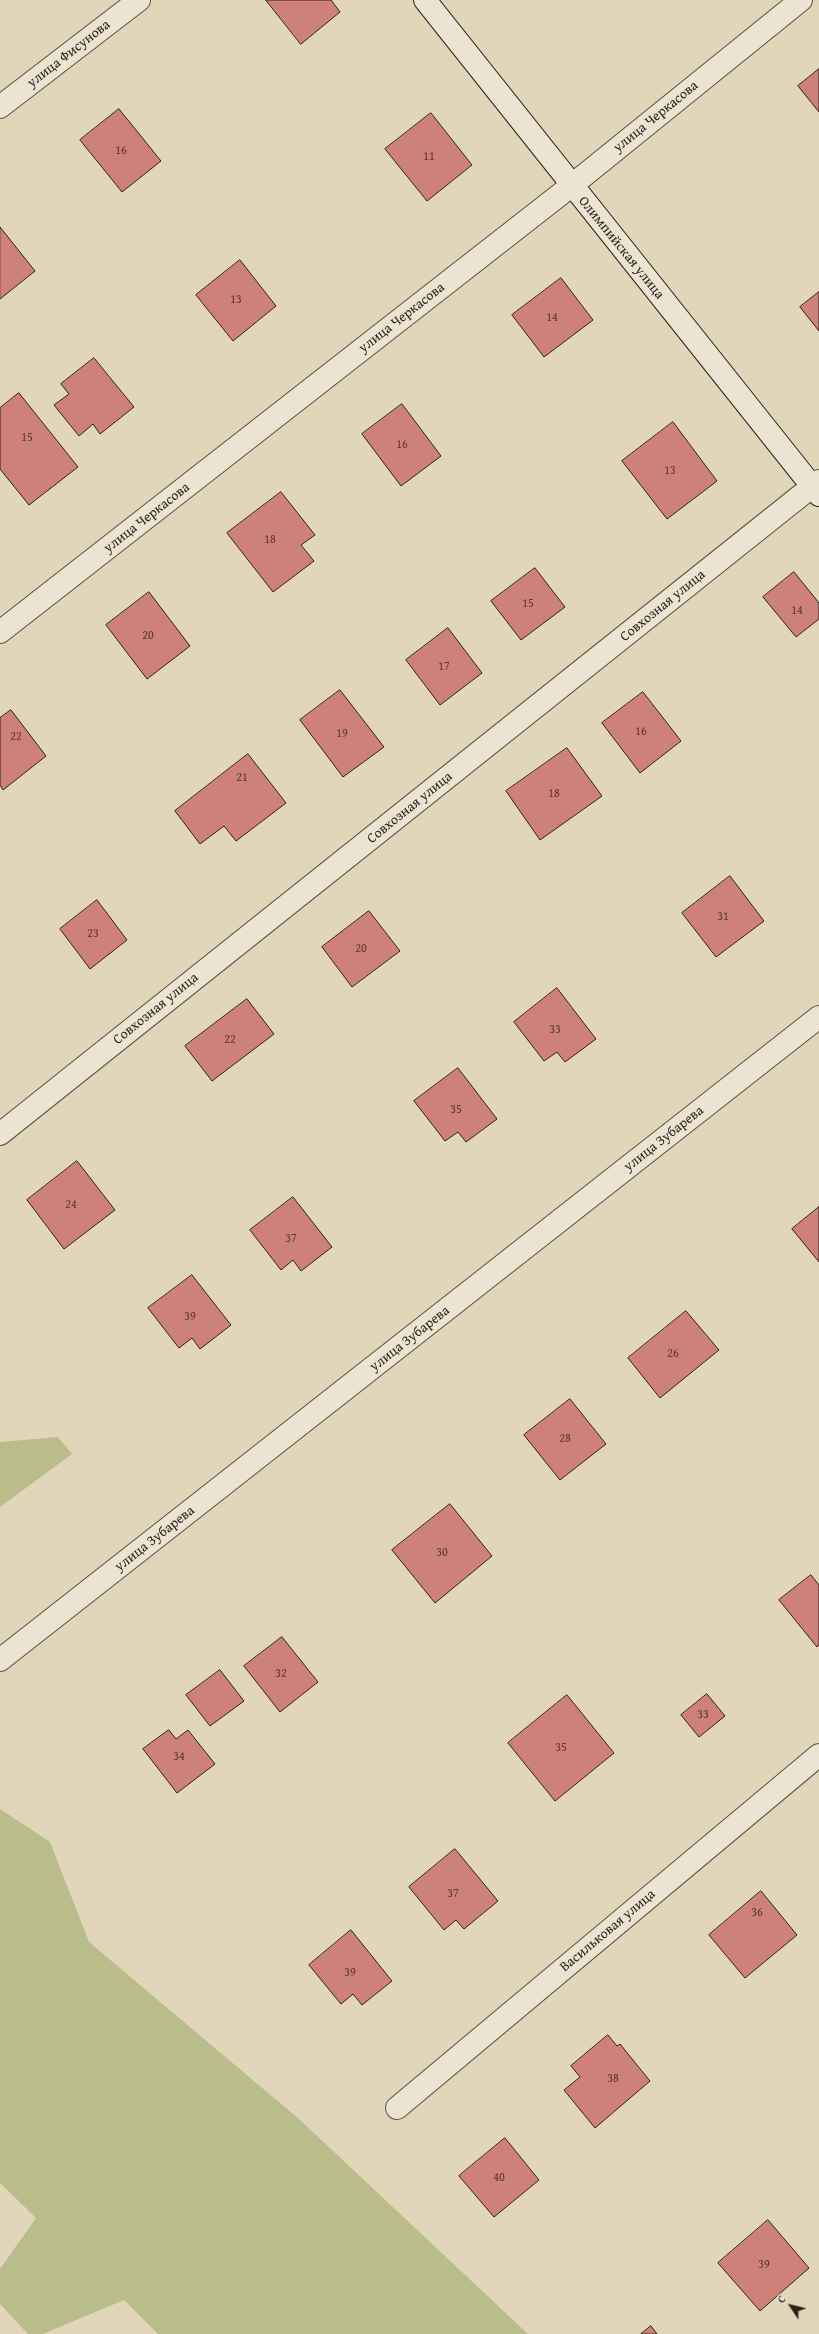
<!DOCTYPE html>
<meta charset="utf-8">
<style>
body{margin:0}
#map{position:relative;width:819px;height:2334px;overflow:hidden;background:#e1d6ba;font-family:"Gentium Book Plus",serif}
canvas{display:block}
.north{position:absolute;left:771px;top:2286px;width:40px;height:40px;-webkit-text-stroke:3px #ece4d2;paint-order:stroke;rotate:305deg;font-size:11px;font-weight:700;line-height:16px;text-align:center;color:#322019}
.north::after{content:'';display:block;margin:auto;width:14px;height:18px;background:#322019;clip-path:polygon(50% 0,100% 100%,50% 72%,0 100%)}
</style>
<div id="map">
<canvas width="819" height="2334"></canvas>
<div class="north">С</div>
</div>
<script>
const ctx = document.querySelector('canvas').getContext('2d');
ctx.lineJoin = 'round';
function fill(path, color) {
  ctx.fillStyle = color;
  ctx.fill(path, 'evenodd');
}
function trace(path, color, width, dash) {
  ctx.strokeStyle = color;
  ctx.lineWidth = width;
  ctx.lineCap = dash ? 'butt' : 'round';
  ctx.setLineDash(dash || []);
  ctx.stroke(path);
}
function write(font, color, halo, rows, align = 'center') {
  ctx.font = font + ' "Gentium Book Plus",serif';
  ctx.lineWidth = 4;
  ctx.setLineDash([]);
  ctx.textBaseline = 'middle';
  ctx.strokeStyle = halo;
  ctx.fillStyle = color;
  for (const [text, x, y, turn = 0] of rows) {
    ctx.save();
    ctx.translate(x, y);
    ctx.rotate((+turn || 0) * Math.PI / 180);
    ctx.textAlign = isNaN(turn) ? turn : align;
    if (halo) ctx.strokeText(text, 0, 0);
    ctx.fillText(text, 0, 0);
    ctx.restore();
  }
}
fill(new Path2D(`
 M58 1437 72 1454 0 1507V1442Z
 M0 1809 50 1842 89 1942 299 2119 528 2334H158L124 2300 43 2334H28L0 2304V2269L36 2218 0 2183Z`), '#b9bc8b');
const building = new Path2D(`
 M266 0H331L340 12 301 44Z
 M819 69V112L798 86Z
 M119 109 161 161 122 192 80 140Z
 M431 113 472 165 427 201 385 149Z
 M0 227 35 271 0 299Z
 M240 260 276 306 233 341 196 295Z
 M561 278 593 320 544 357 512 315Z
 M819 292V331L800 307Z
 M94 358 134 407 100 434 93 424 79 436 54 405 69 394 61 384Z
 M19 393 78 467 29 505 0 469V408Z
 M402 404 441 456 401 486 362 434Z
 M673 422 717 481 667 519 622 461Z
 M281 492 315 535 301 545 314 561 273 592 227 533Z
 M535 568 565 607 521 640 491 601Z
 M794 572 819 603V619L796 637 763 597Z
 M149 592 190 646 147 679 106 625Z
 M448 628 482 673 440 705 406 660Z
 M340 690 384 747 343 777 300 720Z
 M643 692 681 741 640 773 602 723Z
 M11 710 46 756 3 790 0 785V718Z
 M567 748 602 796 540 840 506 791Z
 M248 754 286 803 236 841 224 826 200 844 175 811Z
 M730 876 764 921 716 957 682 913Z
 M97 900 127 940 90 969 60 929Z
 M369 911 400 951 352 987 322 947Z
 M557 988 596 1039 565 1062 557 1052 544 1061 514 1022Z
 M247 999 274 1034 212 1081 185 1046Z
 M458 1068 497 1119 466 1142 458 1132 445 1141 414 1101Z
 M77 1161 115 1210 64 1249 27 1200Z
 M293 1197 332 1247 301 1271 293 1260 281 1270 250 1230Z
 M819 1207V1262L792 1229Z
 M192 1275 231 1325 200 1349 192 1338 179 1348 148 1308Z
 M686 1311 719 1350 660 1398 628 1358Z
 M570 1399 606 1444 560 1480 524 1435Z
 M450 1504 492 1556 435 1603 392 1550Z
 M811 1575 819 1585V1645L817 1647 779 1600Z
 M282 1637 318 1682 280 1712 244 1666Z
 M220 1670 244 1701 210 1726 186 1695Z
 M707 1694 725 1716 699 1737 681 1715Z
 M567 1695 614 1753 555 1801 508 1743Z
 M169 1730 176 1739 188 1730 215 1764 177 1793 143 1749Z
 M455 1849 498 1901 464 1929 456 1920 444 1930 409 1887Z
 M761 1891 797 1935 745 1978 709 1935Z
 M351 1930 392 1981 362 2005 353 1994 341 2004 309 1965Z
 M608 2035 617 2046 620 2044 650 2081 595 2128 564 2090 580 2077 571 2066Z
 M505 2138 539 2180 494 2217 459 2176Z
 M768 2220 809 2268 760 2311 718 2263Z
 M651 2326 657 2334H641Z`);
fill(building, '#ce8179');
trace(building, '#322019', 1);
const street = new Path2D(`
 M0 107 139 0
 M0 632 571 186 801 0
 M0 1134 819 481
 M0 1660 819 1017
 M397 2108 819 1755`);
const secondary = new Path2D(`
 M425 0 819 495`);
trace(street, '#5e4e41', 24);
trace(secondary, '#322019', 24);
trace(street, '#ece4d2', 22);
trace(secondary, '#ece4d2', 22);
write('12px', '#593831', null, [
 ["16",121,151],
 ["11",429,157],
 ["13",236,300],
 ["14",552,318],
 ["15",27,438],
 ["16",402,445],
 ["13",670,471],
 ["18",270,540],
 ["15",528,604],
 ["14",797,611],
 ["20",148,636],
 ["17",444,667],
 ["16",641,732],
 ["19",342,734],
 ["22",16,737],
 ["21",242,778],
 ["18",554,794],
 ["31",723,917],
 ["23",93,934],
 ["20",361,949],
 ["33",555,1030],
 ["22",230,1040],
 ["35",456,1110],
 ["24",71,1205],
 ["37",291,1239],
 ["39",190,1317],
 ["26",673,1354],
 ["28",565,1439],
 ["30",442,1553],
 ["32",281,1674],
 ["33",703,1715],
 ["35",561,1748],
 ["34",179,1757],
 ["37",453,1894],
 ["36",757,1913],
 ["39",350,1973],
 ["38",613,2079],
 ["40",499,2178],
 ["39",764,2265]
]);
write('14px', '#322019', '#ece4d2', [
 ["улица Фисунова",69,54,-38],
 ["улица Черкасова",656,117,-39],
 ["Олимпийская улица",621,248,51],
 ["улица Черкасова",402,318,-38],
 ["улица Черкасова",147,518,-38],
 ["Совхозная улица",663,606,-39],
 ["Совхозная улица",410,808,-39],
 ["Совхозная улица",156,1009,-39],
 ["улица Зубарева",664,1139,-38],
 ["улица Зубарева",410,1339,-38],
 ["улица Зубарева",155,1539,-38],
 ["Васильковая улица",608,1931,-40]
]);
</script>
